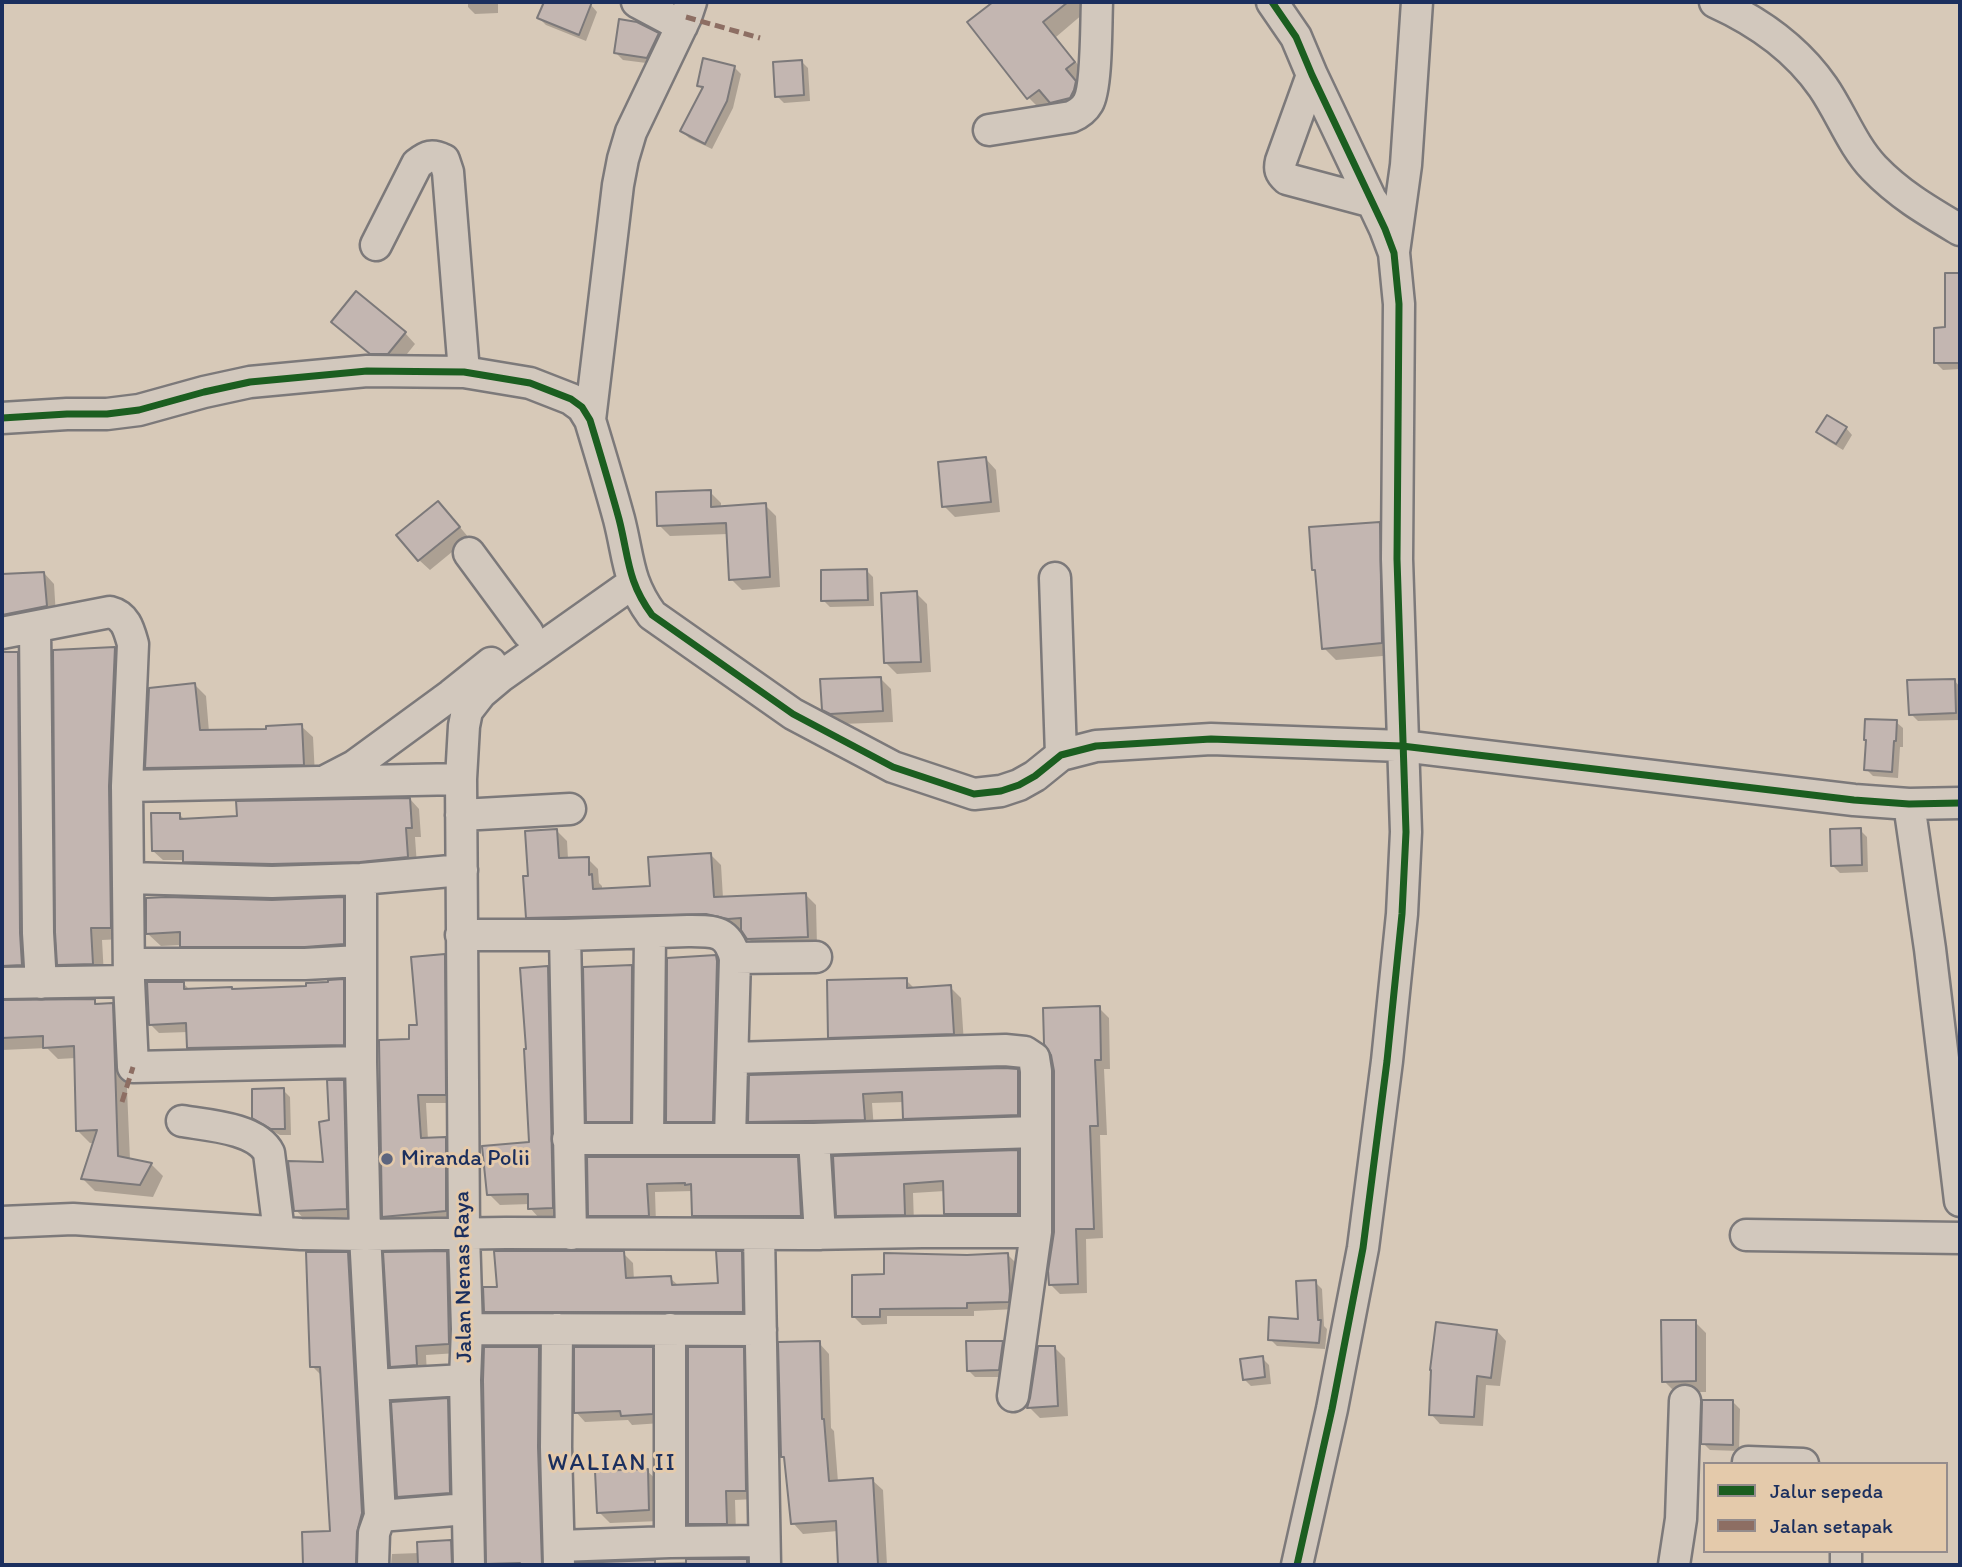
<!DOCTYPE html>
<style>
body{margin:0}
#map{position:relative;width:1962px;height:1567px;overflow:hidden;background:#d7c9b8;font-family:Itim,sans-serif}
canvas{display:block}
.frame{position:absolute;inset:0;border:4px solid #1b2f5e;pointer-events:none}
.legend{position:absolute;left:1703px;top:1462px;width:245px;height:91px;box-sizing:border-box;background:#e4caab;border:2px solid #948c8c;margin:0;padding:9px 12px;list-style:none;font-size:21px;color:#1b2f5e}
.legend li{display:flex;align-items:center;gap:14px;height:35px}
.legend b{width:35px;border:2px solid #948c8c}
</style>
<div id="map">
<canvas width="1962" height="1567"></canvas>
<div class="frame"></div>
<ul class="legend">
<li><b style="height:9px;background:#1b5e20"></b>Jalur sepeda</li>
<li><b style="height:9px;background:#8d6e63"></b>Jalan setapak</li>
</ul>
</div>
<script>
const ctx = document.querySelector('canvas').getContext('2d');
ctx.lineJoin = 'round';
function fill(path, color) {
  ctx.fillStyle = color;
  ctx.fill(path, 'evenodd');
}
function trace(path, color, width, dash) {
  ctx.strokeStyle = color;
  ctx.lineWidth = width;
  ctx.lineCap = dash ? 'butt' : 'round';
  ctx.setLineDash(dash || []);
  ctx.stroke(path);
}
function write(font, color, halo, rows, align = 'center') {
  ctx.font = font + ' Itim,sans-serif';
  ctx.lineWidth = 6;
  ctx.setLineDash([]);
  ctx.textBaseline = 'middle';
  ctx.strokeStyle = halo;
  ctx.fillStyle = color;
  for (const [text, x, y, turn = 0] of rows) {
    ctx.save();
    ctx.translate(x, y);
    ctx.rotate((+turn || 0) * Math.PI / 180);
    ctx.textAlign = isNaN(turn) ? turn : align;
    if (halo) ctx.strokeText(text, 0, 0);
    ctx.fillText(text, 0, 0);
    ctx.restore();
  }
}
fill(new Path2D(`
 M468 2H498V13L475 14 468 7Z
 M546 2H582L591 5 597 12 586 41 546 25 539 18Z
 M995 2H1097L1056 37 1087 76 1089 96 1065 116 1053 103 1042 111 1029 98 969 22Z
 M658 35 665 42 654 64 623 60 616 53Z
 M801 61 808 68 810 101 784 103 777 96Z
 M734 67 741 74 733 108 712 149 689 138 682 131 703 90 698 85Z
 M1947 275H1960V369L1943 370 1936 363 1947 329Z
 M334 322 405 333 415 344 399 364H382Z
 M1846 428 1852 435 1843 450 1825 439 1818 432Z
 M986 459 996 470 1000 512 955 517 944 506Z
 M710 492 721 503V508L765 505 776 516 780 587 742 590 731 579 728 534 670 536 659 525Z
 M449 514 469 538 430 570 419 560Z
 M1379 523 1391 536 1394 655 1336 660 1324 648 1317 573 1313 569Z
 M866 570 873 577 874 606 830 607 823 600Z
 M44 573 54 584 56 616 2 629V576Z
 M916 593 927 604 931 672 897 674 886 663Z
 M115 649 127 661 122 939 102 940 104 976H71L59 964Z
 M17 653 30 666 34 977 2 984V654Z
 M880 678 891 689 893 722 842 724 835 720 824 709Z
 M1954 680 1960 687V720L1918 721 1911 714Z
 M194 684 206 696 209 732 268 730 301 726 313 737 315 776 158 779 147 767Z
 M1896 722 1903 728V747H1900L1898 778 1873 776 1866 769Z
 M410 799 419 809 421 837H415L417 866 195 871 185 860H163L153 851 179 814 185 820 238 817Z
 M1860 830 1867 837 1868 872 1840 873 1833 866Z
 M557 831 567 841 568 859H588L598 869 599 883 602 886V890L651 887 711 855 721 865 723 898 806 895 816 905 817 946 759 949 748 938 742 929 726 924 538 927 527 917 530 878Z
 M343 899 356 912V957L195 959 181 945 161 946 148 934 273 901Z
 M444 956 453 965 454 1103H426L428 1140 445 1139 454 1147V1220L393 1225 384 1217 411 1041 419 1026Z
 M715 957 728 970 726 1134H681L667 1121Z
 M632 967 642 978 641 1132H599L588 1121Z
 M547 968 558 979 563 1218 540 1219 530 1208V1204L500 1205 489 1194 531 1144Z
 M906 980 915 989 950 987 961 998 964 1044 840 1048 830 1037Z
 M343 981 352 990V1053L198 1056 189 1048 188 1032 159 1033 150 1024 183 983 190 990 233 991 308 988Z
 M94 1001 99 1005H112L124 1018 130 1160 151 1164 163 1176 153 1197 95 1191 83 1179 95 1143H90L77 1130 76 1058 58 1059 47 1048 2 1050V1002Z
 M1099 1008 1109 1018 1110 1069H1104L1107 1135H1100L1103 1238 1086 1239 1087 1293 1060 1294 1050 1284Z
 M1017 1071 1027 1080V1124L915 1128 905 1118 904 1102 872 1103 874 1129 759 1130 750 1121 751 1077Z
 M343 1082 351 1090 354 1217 304 1219 296 1210 325 1164 330 1122Z
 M283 1090 290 1097 291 1135H280L261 1125 254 1117Z
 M1018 1152 1027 1161V1223H955L945 1214V1191L913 1193 914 1224 848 1225 838 1215 834 1158Z
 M589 1158H797L806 1167 809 1224H703L694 1215 693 1191 655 1192 656 1224H599L590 1215Z
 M446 1253 457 1263 458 1353 426 1355 427 1375 401 1376 391 1366Z
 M623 1253 633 1263 634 1280 670 1278 679 1286 720 1284 741 1253 751 1263 752 1322 496 1321 486 1311 499 1288Z
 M348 1254 358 1264 372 1525 366 1565H305L303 1534 332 1533 323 1377 312 1366Z
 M1008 1255 1016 1263V1309L974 1311V1316H887V1324L862 1325 854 1317 885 1275 967 1257Z
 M1315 1282 1322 1289 1324 1326 1327 1329 1325 1349 1277 1346 1270 1339 1300 1321Z
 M1695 1322 1706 1333V1392H1675L1664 1381Z
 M1497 1331 1506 1341 1500 1386 1486 1385 1483 1426 1440 1424 1431 1414Z
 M819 1343 829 1354 831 1428 834 1431 838 1482 872 1480 883 1490 887 1565H840L838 1531 803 1534 793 1523 787 1461 782 1456Z
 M1002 1343 1009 1350 1005 1377H975L968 1370Z
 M539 1348 549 1359 551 1565H490L488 1563Z
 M1055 1348 1065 1358 1068 1416 1040 1418 1029 1407Z
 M652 1349 662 1359V1423L632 1425 628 1420 585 1422 576 1412Z
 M743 1349 752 1359 755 1499 735 1500 736 1533H699L689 1524Z
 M1262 1358 1269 1365 1271 1384 1251 1386 1244 1379Z
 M447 1400 456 1409 458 1501 407 1505 398 1496Z
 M1733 1402 1740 1409 1739 1451 1710 1450 1703 1443Z
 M647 1471 658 1481 660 1521 610 1523 599 1512Z
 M450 1542 461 1553V1565H391L392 1554 419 1553Z
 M747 1560 752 1565H578Z`), '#0003');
const building = new Path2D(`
 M544 2H592L579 35 537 18Z
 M993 2H1068L1043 22 1075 62 1066 69 1076 81 1074 90 1070 98 1050 103 1039 90 1027 99 967 22Z
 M619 19 637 22 659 33 647 58 614 53Z
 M703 58 735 66 727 101 705 144 680 131 703 87 697 86Z
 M802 60 804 95 775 97 773 62Z
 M1945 273H1960V363H1934V328L1945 327Z
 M356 291 406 332 388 354H370L331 322Z
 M1827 415 1847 427 1836 444 1816 432Z
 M986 457 991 502 942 507 938 462Z
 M711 490V507L766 503 770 577 729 580 726 523 657 526 656 492Z
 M438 501 460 527 418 561 396 535Z
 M1380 522 1382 643 1322 649 1315 570H1312L1309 527Z
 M867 569 868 600 821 601V570Z
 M44 572 47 606 2 615V574Z
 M917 591 921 662 884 663 881 593Z
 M115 647 109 786 111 928H91L93 964 57 965 55 932 53 650Z
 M2 652H18L20 933 22 965 2 966Z
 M881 677 883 711 830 714 822 710 820 679Z
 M1955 679 1956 713 1909 715 1907 680Z
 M195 683 200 730 266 729V726L302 724 304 765 145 768 149 688Z
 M1865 719 1897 720 1896 741H1894L1892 772 1864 770 1866 740H1864Z
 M410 798 412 828H406L408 857 360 862 272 864 183 862V851H152L151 813H180V819L237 816 236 801Z
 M1861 828 1862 865 1831 866 1830 829Z
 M557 829 559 858 589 857V875L592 874 593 889 650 886 648 857 711 853 714 897 806 893 808 937 747 939 741 930V918L728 919 706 914 526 918 523 876H528L525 831Z
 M166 897 272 900 344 897V944L305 947H180V932L146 934V898Z
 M445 954 446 1095H418L421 1138 446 1137V1211L382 1217 379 1040 409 1039V1025H417L411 957Z
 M716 955 717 961 713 1122H666L667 958Z
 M632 965 631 1122H586L583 967Z
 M548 966 553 1208 528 1209V1194L487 1195 482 1146 529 1142 524 1049H526L520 968Z
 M907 978V988L951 985 954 1034 828 1038 827 980Z
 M344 979V1045L187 1048 186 1023 149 1025 147 982H184V989L232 987V989L306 986V983L328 982V980Z
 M95 999V1004L113 1003 118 1156 152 1163 140 1185 81 1179 97 1130 76 1131 74 1046 43 1048V1036L2 1038V1000Z
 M1100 1006 1101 1060H1095L1098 1126H1090L1094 1229H1076L1078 1284 1049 1285 1048 1271 1054 1232V1071L1051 1055 1044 1044 1043 1008Z
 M1004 1068 1018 1069V1115L903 1119 902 1092 863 1094 865 1120 748 1122 749 1075Z
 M327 1080H344L347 1209 294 1211 288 1161 323 1162 319 1122 329 1120Z
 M284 1088 285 1129H271L252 1118V1089Z
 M1018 1150V1214H944L943 1181 904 1184 905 1215 836 1216 833 1156Z
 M587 1157H798L801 1216H692L691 1184 685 1185V1183L647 1184 649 1216H588Z
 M447 1251 449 1344 416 1346 417 1365 390 1367 383 1252Z
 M494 1251H624L626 1278 671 1276 672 1285 718 1283 716 1251H742L743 1312H484L483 1287H497Z
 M306 1252H348L362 1513 357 1532 356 1565H303L302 1532 330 1531 320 1367H310Z
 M884 1253 967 1255 1008 1253 1010 1291 1009 1302 967 1303V1308L880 1309V1317H852V1275L884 1274Z
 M1316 1280 1318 1320H1321L1319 1343 1268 1340 1269 1317 1298 1319 1296 1281Z
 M1661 1320H1696V1381L1662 1382Z
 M1436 1322 1497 1330 1491 1378 1477 1376 1474 1417 1429 1415 1431 1370H1430Z
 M820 1341 822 1419H824L829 1481 873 1478 878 1564 838 1565 836 1521 791 1524 784 1457H781L778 1342Z
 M966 1341H1003L999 1370 967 1371Z
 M1038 1346H1055L1058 1406 1027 1408 1030 1398Z
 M484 1347H539L538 1447 542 1565H520V1563L486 1564 483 1380Z
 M574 1347H653V1414L621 1416 620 1411 574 1413Z
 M688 1347H744L746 1491H726L727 1524H688Z
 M1263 1356 1265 1377 1243 1380 1240 1359Z
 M448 1398 450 1493 397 1497 391 1402Z
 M1702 1400H1733V1445L1701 1444Z
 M648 1469 649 1510 597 1513 595 1471Z
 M451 1540 452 1565H418L417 1542Z
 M686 1559H747V1565H686Z
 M655 1560V1565H576V1563Z`);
fill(building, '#c3b6b1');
trace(building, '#7c797a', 2);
const minor = new Path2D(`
 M637 2 682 26
 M1272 2 1296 37 1312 75 1385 229 1394 253 1399 304 1397 559 1406 832 1402 914 1387 1061 1363 1248 1332 1409 1297 1565
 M1715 2C1757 21 1796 48 1823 87 1841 113 1852 145 1874 168 1900 195 1928 211 1960 230
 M1312 75 1281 161C1279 169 1280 173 1287 179L1373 202
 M989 130 1071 117C1078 114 1084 110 1088 103 1097 88 1096 23 1097 2
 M376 245 417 164C427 156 432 154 444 160L448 172 464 372
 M1394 252 1406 165 1417 2
 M2 418 67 414H107L139 410 204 392 250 382 367 371 464 372 530 383 571 399 582 407 590 420C600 453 610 486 619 519 629 558 627 581 652 615L793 714 893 767 974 794 1001 791 1019 785 1035 776 1061 755 1096 746 1211 739 1402 746 1854 800 1909 804 1960 803
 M590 420 618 185 623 159 631 132 686 17 691 2
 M469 553 528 633
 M1055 578 1061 755
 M35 627 38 933 41 983
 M2 633 110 612C126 616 129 630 133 644L127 786 129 981 133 1067 361 1062
 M327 780 354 766 451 695 491 663
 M127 786 461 779
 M1909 804 1930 949 1960 1201
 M461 815 570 809
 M129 878 272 882 361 879 462 870
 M361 879V1062L365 1235 380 1516 374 1533 373 1565
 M461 935H565L688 931C714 931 728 930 735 958L730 1138
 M565 935 571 1234
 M735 958 816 957
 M129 964H305L360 961
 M2 983 129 981
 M733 1058 1005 1050 1025 1052 1034 1058 1036 1071V1232L1013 1396
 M182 1121C206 1125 257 1128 269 1153L279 1232
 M568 1139H814L1036 1132
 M648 1139 650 933
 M814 1139 820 1234
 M2 1222 73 1219 301 1234 365 1235 506 1233 808 1234 922 1232H1036
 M759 1234 765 1565
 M1746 1235 1960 1238
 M467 1329 761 1330
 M557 1329 556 1447 559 1565
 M373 1385 465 1380
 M1748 1462 1803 1464
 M380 1516 467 1509
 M670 1542V1329
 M559 1546 670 1542 763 1541
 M1846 1551V1565
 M469 1565 465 1380 467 1329 464 1234 461 779 464 726 467 711 481 693 500 677 633 583
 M1674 1565 1681 1519 1685 1401`);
trace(minor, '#7c797a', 35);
trace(minor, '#d2c8bd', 30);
trace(new Path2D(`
 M686 17 760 38
 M122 1102 133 1067`), '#8d6e63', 5, [10, 5]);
trace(new Path2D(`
 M1272 2 1296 37 1312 75 1385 229 1394 253 1399 304 1397 559 1406 832 1402 914 1387 1061 1363 1248 1332 1409 1297 1565
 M2 418 67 414H107L139 410 204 392 250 382 367 371 464 372 530 383 571 399 582 407 590 420C600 453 610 486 619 519 629 558 627 581 652 615L793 714 893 767 974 794 1001 791 1019 785 1035 776 1061 755 1096 746 1211 739 1402 746 1854 800 1909 804 1960 803`), '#1b5e20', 7);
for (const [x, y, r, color] of [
 [387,1159,7,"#5d657e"]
]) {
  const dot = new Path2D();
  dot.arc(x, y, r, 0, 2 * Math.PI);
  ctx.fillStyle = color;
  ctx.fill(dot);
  trace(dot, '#e4caab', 2.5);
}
write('23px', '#1b2f5e', '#e4caab', [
 ["Miranda Polii",401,1159]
], 'left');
write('23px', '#1b2f5e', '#e4caab', [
 ["Jalan Nenas Raya",464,1277,-91]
]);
ctx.letterSpacing = '2px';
write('24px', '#1b2f5e', '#e4caab', [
 ["WALIAN II",612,1464]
]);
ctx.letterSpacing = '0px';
</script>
